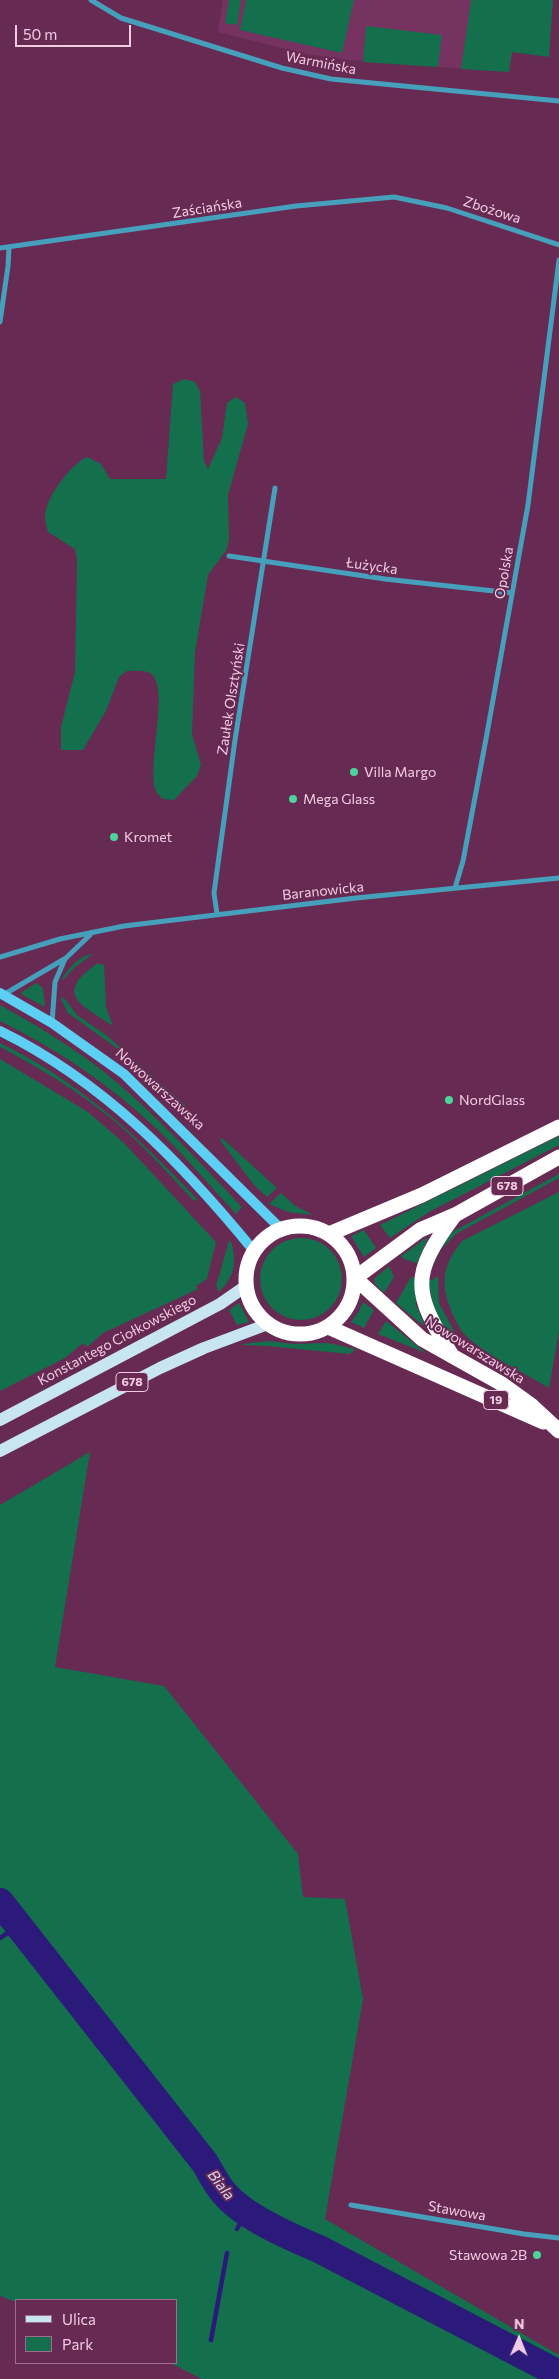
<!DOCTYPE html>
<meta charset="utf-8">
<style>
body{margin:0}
#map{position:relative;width:559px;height:2379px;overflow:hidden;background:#672a53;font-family:Commissioner,sans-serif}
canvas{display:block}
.legend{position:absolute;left:15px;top:2299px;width:162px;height:65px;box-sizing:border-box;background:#672a53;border:1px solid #9f6b8c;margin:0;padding:6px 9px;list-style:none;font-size:15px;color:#f2cce2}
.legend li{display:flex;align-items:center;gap:10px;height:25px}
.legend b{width:25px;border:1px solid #9f6b8c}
.north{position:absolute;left:494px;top:2314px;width:50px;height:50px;-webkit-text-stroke:4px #672a53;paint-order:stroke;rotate:1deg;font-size:14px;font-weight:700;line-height:20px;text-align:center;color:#f2cce2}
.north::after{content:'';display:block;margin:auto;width:18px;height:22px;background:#f2cce2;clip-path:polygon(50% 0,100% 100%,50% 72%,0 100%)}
.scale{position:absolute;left:15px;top:25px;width:116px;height:22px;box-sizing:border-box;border:2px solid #f2cce2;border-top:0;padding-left:6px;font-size:15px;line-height:18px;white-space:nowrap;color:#f2cce2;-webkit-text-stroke:4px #672a53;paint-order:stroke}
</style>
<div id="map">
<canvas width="559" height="2379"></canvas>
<ul class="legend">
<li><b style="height:6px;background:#c8e6f2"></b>Ulica</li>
<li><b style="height:14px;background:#136f4c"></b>Park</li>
</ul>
<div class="north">N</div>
<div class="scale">50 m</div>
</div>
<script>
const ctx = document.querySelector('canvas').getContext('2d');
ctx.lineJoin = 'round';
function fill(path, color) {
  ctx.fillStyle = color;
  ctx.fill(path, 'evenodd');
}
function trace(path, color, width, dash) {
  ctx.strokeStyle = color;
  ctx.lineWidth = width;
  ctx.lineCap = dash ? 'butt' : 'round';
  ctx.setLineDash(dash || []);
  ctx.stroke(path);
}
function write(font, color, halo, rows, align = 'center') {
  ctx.font = font + ' Commissioner,sans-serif';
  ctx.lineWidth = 4;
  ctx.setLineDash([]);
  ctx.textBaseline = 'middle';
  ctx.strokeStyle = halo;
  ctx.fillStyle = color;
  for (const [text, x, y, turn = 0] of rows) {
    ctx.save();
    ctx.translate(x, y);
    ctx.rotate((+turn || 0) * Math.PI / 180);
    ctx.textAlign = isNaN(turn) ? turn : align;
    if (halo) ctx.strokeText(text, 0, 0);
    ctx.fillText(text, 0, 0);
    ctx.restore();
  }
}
fill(new Path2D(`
 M223 0H519L509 72 348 60 306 54 218 32Z`), '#763260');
fill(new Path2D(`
 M229 0H241L237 25 225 23Z
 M246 0H354L342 53 240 30Z
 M471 0H553L549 57 512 52 509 72 461 69Z
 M366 26 442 35 438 67 363 62Z
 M184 379 195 382 200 391 204 461 208 469 222 438 227 403 236 397 245 403 248 424 228 495 229 539 227 549 208 575 195 652 192 734 201 765 197 776 174 800 163 799C161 797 157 794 156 791 146 765 171 686 150 673 144 670 133 671 127 671L119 677 106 711 83 750H61V727L75 672 77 560 75 549 48 532C47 528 45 522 45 517 45 498 71 464 87 457L101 464 110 479H166L173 384Z
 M93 954 75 967 64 979 61 980C68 969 80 955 93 954Z
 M98 963 100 965 104 964 106 1007 113 1026C80 1004 53 994 98 963Z
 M36 983 43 988 45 1007 21 994 22 992Z
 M60 997 65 999 77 1015 106 1035 186 1106 184 1108 121 1051 68 1013Z
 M0 1005C36 1025 71 1046 103 1071 154 1112 197 1160 242 1207L236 1214C211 1187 187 1158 160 1132 113 1087 59 1050 0 1021Z
 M0 1043C78 1081 138 1136 197 1199L194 1201C168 1173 142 1144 113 1120 78 1091 40 1068 0 1047Z
 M0 1059 88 1112 125 1144 216 1242 207 1279 196 1286 198 1289 103 1333 87 1347 83 1343 65 1358 0 1391Z
 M559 1136V1145L429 1212 390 1238 380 1225Z
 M222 1138 277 1188 267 1197 254 1185 220 1140Z
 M559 1174V1178L456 1234 441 1249 433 1265C434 1252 445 1239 454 1231Z
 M559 1192V1332L549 1388C523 1372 487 1356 465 1335 460 1330 456 1321 453 1315 440 1285 441 1267 462 1241Z
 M281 1193 294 1205 313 1215 288 1212 269 1204Z
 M364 1230 376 1248 364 1257 351 1236Z
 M260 1279a41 41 0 1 1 82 0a41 41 0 1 1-82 0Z
 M426 1238H428L417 1263 404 1259 401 1256Z
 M229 1241H231C237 1262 235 1276 219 1292L216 1286Z
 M389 1266 394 1277 384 1293 375 1284 374 1279Z
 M438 1276 439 1303 460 1342C438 1326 431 1305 429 1280H432Z
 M411 1277 415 1278 416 1305 426 1328 396 1303Z
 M363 1302 374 1310 364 1328 351 1322 359 1311Z
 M239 1303 249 1322 237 1325 229 1310Z
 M386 1321 426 1353 378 1334Z
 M268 1341 293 1344 328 1343 355 1349 350 1354 267 1346 243 1345V1344Z
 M90 1452 55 1667 164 1686 298 1854 303 1897 345 1899 363 1999 325 2219 559 2355V2379H202L170 2363H176V2300H16V2302L0 2296V1505Z`), '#136f4c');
trace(new Path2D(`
 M0 1938 20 1925
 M237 2229 247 2211
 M211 2340 227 2253`), '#2c1a7a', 4.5);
trace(new Path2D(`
 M0 1902 205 2163C211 2173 216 2184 224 2193 244 2217 290 2237 319 2249L559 2374`), '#2c1a7a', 28);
trace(new Path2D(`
 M91 0 121 18 282 68 331 79 559 101
 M0 248 296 206 394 197 447 208 559 245
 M0 322 8 266 9 248
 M229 556 385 579 512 593
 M455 888 463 861 486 739 528 505 559 260
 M217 914 214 893 235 740 275 488
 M0 957 60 939 124 926 356 898 559 878
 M3 995 66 958 90 935
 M52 1023 55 982 65 959
 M351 2205 524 2234 559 2238`), '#46a0bc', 5);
trace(new Path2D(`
 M0 993 52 1023 124 1074 281 1229
 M0 1031C104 1082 182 1163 254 1251`), '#5dcff3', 10);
trace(new Path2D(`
 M0 1420 220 1304 246 1286
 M0 1451 160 1368 204 1348 268 1324`), '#c8e6f2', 12);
trace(new Path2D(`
 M246 1280a54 54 0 1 1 108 0a54 54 0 1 1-108 0Z
 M329 1234 422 1195 559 1127
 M355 1278 422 1339 502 1384 531 1405 559 1431
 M355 1278 420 1230 455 1215 559 1157
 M328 1327 543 1422
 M451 1354C413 1292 410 1275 454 1216`), '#fff', 15);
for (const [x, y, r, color] of [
 [354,772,5,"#4cd49b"],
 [293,799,5,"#4cd49b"],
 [114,837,5,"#4cd49b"],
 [449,1100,5,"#4cd49b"],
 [537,2255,5,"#4cd49b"]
]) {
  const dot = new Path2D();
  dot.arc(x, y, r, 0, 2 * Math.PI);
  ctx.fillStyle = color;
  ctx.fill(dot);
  trace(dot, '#672a53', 2);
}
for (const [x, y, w] of [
 [507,1186,32],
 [132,1382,32],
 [496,1400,25]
]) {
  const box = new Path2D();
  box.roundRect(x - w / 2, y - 9.5, w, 19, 4);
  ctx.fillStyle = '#672a53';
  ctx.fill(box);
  trace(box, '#f2cce2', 1);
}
write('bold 12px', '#f2cce2', null, [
 ["678",507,1186],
 ["678",132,1382],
 ["19",496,1400]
]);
write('14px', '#f2cce2', '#672a53', [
 ["Warmińska",321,63,11],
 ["Zaściańska",207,208,-9],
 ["Zbożowa",492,210,18],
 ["Łużycka",372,566,8],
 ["Opolska",504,573,-80],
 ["Zaułek Olsztyński",231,699,-81],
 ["Baranowicka",323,891,-6],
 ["Nowowarszawska",160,1089,42],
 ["Konstantego Ciołkowskiego",117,1340,-28],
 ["Nowowarszawska",475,1350,32],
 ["Stawowa",457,2211,10]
]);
write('14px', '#f2cce2', '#672a53', [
 ["Villa Margo",364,772],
 ["Mega Glass",303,799],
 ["Kromet",124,837],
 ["NordGlass",459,1100],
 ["Stawowa 2B",527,2255,"right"]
], 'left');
write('italic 15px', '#d6d8f3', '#672a53', [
 ["Biala",221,2185,52]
]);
</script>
